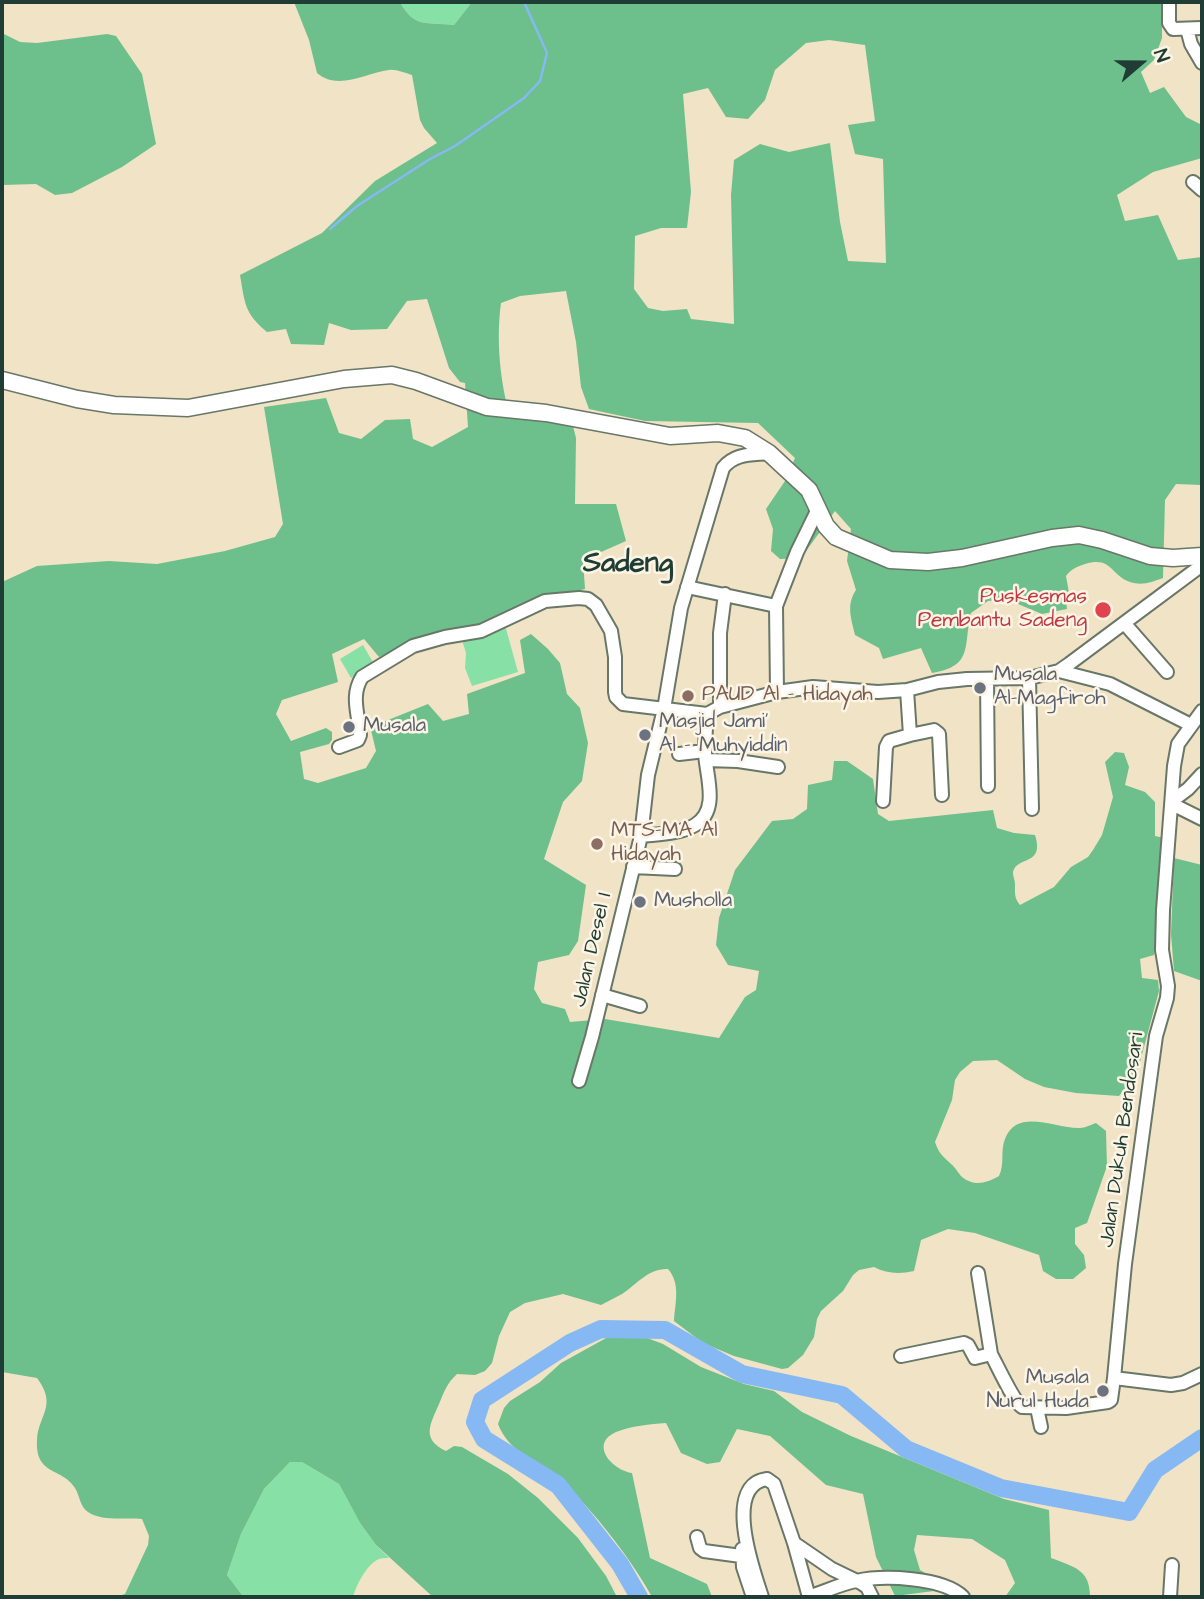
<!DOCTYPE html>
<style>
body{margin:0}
#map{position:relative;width:1204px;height:1599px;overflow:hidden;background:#f1e3c5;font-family:"Architects Daughter",sans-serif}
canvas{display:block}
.frame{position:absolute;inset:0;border:4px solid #1f3d34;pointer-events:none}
.north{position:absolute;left:1106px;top:28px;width:70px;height:70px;-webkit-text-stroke:5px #fcf5e5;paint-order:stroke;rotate:70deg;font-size:19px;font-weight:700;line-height:28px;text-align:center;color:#1f3d34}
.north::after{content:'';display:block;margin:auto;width:24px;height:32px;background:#1f3d34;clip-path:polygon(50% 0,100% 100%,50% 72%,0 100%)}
</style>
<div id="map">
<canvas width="1204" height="1599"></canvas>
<div class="frame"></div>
<div class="north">N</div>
</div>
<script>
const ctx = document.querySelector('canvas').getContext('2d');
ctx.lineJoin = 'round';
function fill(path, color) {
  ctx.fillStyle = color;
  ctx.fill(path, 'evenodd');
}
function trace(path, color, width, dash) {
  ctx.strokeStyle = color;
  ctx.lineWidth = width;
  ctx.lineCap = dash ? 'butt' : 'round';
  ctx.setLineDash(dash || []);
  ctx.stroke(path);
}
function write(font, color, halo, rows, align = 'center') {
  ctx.font = font + ' "Architects Daughter",sans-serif';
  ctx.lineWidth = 5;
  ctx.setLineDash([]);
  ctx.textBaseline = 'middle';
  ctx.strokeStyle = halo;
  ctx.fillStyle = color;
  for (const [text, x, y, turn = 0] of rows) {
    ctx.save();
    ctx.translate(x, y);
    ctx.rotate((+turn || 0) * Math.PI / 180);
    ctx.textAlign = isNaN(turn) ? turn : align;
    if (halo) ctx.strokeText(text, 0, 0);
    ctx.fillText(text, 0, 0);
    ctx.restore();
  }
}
fill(new Path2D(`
 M400 2H472L454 25C426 22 414 28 400 2Z
 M505 625 518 672 472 686 465 668 466 653 461 637Z
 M363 645 374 664 351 678 340 659Z
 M290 1462H302L339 1484 360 1523 376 1545 389 1558C385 1558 380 1558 377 1560 366 1566 356 1586 353 1597H247L242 1595 227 1575 241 1534 264 1489Z`), '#87e1a7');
fill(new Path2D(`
 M294 2H400C414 28 426 22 454 25L472 2H1162V38L1154 60 1141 72 1150 93 1164 87 1186 117 1202 125V158L1153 172 1117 195 1125 221 1158 215 1178 260 1202 257V485L1176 484 1165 500 1163 578C1152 582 1142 586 1130 582 1110 575 1112 556 1085 564 1077 567 1072 568 1066 576L1069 593 1066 601 1067 609 1042 614 1006 599 988 601 971 613C963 646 974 666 932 673L921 648 883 659 879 648 855 635C851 618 846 605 856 590L847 561 851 529 835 511 801 558 780 559 771 551 773 529 766 509 785 481 795 458 758 423 645 421 589 409 581 387 576 342 566 291 520 296 501 303C496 339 500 382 510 416L573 426 576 438 575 504H616L626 541 583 560 585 589 551 597 490 623 426 637 379 657 364 639 332 654 338 682 282 700 276 714 291 741 326 728 332 732V740L329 744 300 752 304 779 318 783 366 768 376 751 371 730 373 726 428 704 443 721 469 714 467 694 525 673 520 640 531 634 548 649 560 663 567 694 580 708 588 743 582 781 563 802 544 859 586 885 578 941 569 955 538 962 534 989 542 1003 565 1009 570 1022 605 1019 719 1038 745 997 756 990 759 971 728 965 716 945 719 918 735 870 772 821 793 819 807 809 808 785 832 780 834 761H847L873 779 878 814 889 821 993 810 997 828 1014 833 1035 835C1045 867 1016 855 1013 873 1013 877 1015 880 1015 884 1015 893 1014 898 1020 905L1054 887 1071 867 1088 857 1093 850 1102 835 1113 797 1105 762 1115 752 1124 753 1129 767 1125 785 1145 792 1155 802V836L1164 838 1156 945 1154 955 1140 959 1142 978 1158 980 1159 991 1137 1073 1119 1096 1076 1093 1044 1087 1025 1079 997 1060 973 1061 960 1072 955 1080 952 1100 935 1142C939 1154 943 1156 951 1164 956 1168 958 1173 962 1177 974 1187 987 1183 999 1176 1005 1164 1000 1151 1005 1139 1017 1107 1056 1129 1080 1128 1085 1128 1090 1125 1096 1123L1106 1131 1107 1166 1087 1223 1075 1228V1244L1084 1255 1086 1268 1073 1279H1056L1043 1271 1039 1255 975 1233 948 1229 921 1240 914 1271C900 1274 887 1274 874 1267L859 1270 853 1275 843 1291 821 1311 817 1319 814 1337 803 1355 788 1368 782 1369 734 1356 703 1343 674 1321C675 1303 681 1284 668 1269 649 1268 637 1284 622 1294 615 1298 608 1301 601 1305L563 1294 525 1303 510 1312 499 1336 492 1363 485 1371 475 1375 457 1374C447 1383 444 1392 439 1404 431 1423 420 1439 446 1451L454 1446 462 1447 508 1474 538 1498 578 1538 606 1576 617 1597H433L376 1545 360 1523 339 1484 302 1462H290L264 1489 241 1534 227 1575 242 1595 247 1597H115L125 1594 148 1545 149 1536 142 1519C125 1517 103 1522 88 1512 80 1507 80 1496 75 1488 62 1467 35 1476 37 1440 38 1415 58 1406 37 1378L2 1372V582L37 566 109 561 157 564 225 551 275 537 283 524 264 407 326 398 339 433 361 439 385 420 410 419 413 439 432 447 468 427 465 383 460 382 449 368 427 299 407 301 387 329 351 330 329 323 324 345 291 344 286 329 267 332C244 313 245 303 240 275L322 233 375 181 437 143 424 128 420 120 412 75C405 73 396 69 389 70 366 73 338 91 317 73L309 40ZM829 40 865 45 875 121 848 125 855 154 883 159 886 263 848 261 840 222 830 143 789 152 760 144 734 160 731 195 734 324 691 319 687 309 663 311 648 308 634 289 635 236 661 228H687L691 192 683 94 708 88 726 117 748 119 765 100 775 70 806 43Z
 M2 33 20 42 37 43 107 34 116 36 142 74 156 144 122 167 72 193 55 195 36 184 2 185Z
 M1174 858 1202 865V981L1174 971 1171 934Z
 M639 1335 663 1344 701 1367 744 1384 774 1391 802 1412 851 1436 1004 1499 1049 1510 1051 1558C1074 1567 1090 1569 1090 1597H1005L1015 1583 1005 1560 972 1539 917 1535 914 1550 920 1570 940 1582 934 1591 895 1596 876 1557 863 1494 826 1485 770 1436 737 1429 720 1462 707 1464 681 1453 666 1423C650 1424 631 1426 616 1432 589 1444 612 1470 632 1473L650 1558 707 1584 712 1597H652C633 1562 599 1518 570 1489 548 1466 510 1456 498 1424L504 1408 510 1401 540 1382 561 1363 608 1337Z`), '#6dbf8c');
trace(new Path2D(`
 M330 229 357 206 430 159 455 146 524 98 540 81 547 53 524 2`), '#86b9f3', 2.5);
trace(new Path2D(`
 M639 1597 620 1564 558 1485 484 1439 475 1422 482 1400 570 1343 601 1329 665 1330 742 1374 842 1395 906 1449 1001 1488 1129 1512 1155 1470 1202 1438`), '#86b9f3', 18);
const minor = new Path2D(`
 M1169 2V23L1173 29 1202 28
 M1187 29 1191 44 1202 63
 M1193 182 1202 190
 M687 587 776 606
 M1125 624 1167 672
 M1059 671 1110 684 1191 725
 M1029 678 1032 809
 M987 679 988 786
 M777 692 776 606 797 552 818 509
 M720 707V633L725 594
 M1202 711 1178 744 1174 766 1163 910 1162 950 1168 986 1167 998 1156 1036 1125 1264 1114 1378 1171 1385 1183 1383 1202 1374
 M910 735 934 730 939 734 942 795
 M339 747 358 740 360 735C359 715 350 696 362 677L413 646 445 637 481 631 545 601 579 598 588 599 596 605 611 631 615 657V692L616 697 623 704 707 714 720 707 777 692 813 687 878 692 907 690 938 682 967 679 1029 678 1059 671 1069 664 1202 565
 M679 754 705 751
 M706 760 738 761 778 767
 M883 801 886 747 889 741 910 735 907 690
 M1172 801 1188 789 1202 774
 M1172 804 1202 819
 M641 836C658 834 680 834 695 825 720 810 706 776 705 753 705 740 706 727 707 714
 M633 867 675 869
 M602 995 640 1006
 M579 1081 592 1037 641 836 648 775 664 709 681 608 723 468C735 453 751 455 769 453
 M978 1273 991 1354
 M901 1356 964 1343 968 1345 975 1358 991 1354C997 1365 1014 1402 1022 1407L1066 1408 1108 1402 1111 1400 1114 1378
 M1037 1408 1041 1427
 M697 1537 700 1548 704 1551 741 1556
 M794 1543 809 1597
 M742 1549 743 1567 753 1597
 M762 1597C754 1572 722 1485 767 1479L774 1484 794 1543 832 1569 861 1583 867 1587 872 1597
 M808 1597C824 1592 840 1584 856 1581 883 1575 943 1577 963 1597
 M1170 1597 1172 1565`);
const major = new Path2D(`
 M2 380 77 399 114 405 188 408 344 379 392 375 416 381 487 407 546 413 670 436 718 433 745 438 769 453 809 490 826 526 836 537 890 560 928 562 962 558 1052 538 1079 535 1102 540 1150 556 1173 558 1202 556`);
trace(minor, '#687767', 16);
trace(major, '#687767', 19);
trace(minor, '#fff', 12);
trace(major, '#fff', 16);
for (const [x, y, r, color] of [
 [1103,610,9,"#e0444e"],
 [980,688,7,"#6b7280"],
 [688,696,7,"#8d6e63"],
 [349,727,7,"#6b7280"],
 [645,735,7,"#6b7280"],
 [597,844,7,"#8d6e63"],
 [640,902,7,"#6b7280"],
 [1103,1391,7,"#6b7280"]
]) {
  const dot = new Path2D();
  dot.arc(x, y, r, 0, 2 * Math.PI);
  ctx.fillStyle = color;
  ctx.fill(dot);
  trace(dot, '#fcf5e5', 2.5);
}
write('21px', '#be3a42', '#fcf5e5', [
 ["Puskesmas",1087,598],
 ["Pembantu Sadeng",1087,622]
], 'right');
write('21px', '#5b616d', '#fcf5e5', [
 ["Musala",994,676],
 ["Al-Magfiroh",994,700],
 ["Masjid Jami'",659,723],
 ["Al - Muhyiddin",659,747],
 ["Musala",363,727],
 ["Musholla",654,902],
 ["Musala",1089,1379,"right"],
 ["Nurul Huda",1089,1403,"right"]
], 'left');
write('21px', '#785e54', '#fcf5e5', [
 ["PAUD Al - Hidayah",702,696],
 ["MTS-MA Al",611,832],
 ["Hidayah",611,856]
], 'left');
write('21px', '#1f3d34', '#fcf5e5', [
 ["Jalan Desel I",593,950,-77],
 ["Jalan Dukuh Bendosari",1123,1140,-82]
]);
write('bold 28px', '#1f3d34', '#fcf5e5', [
 ["Sadeng",628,565]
]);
</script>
